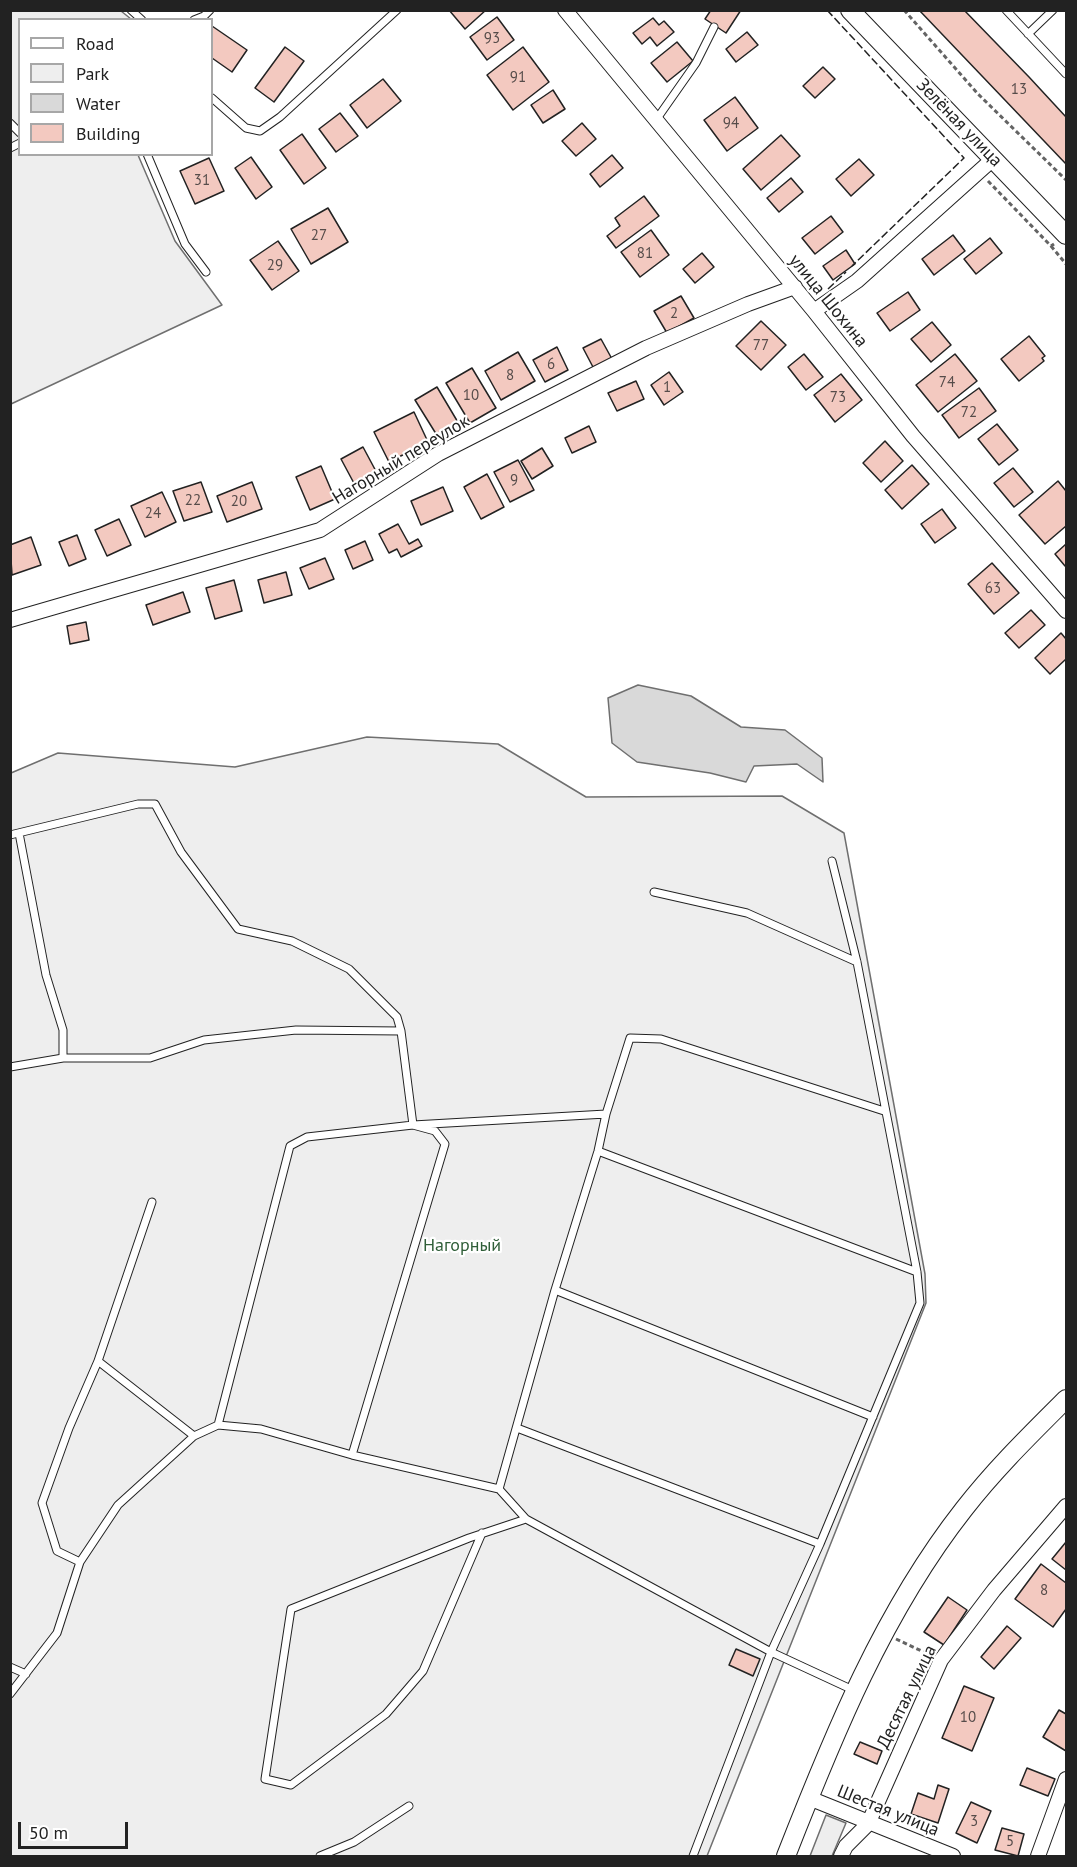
<!DOCTYPE html>
<meta charset="utf-8">
<style>
body{margin:0}
#map{position:relative;width:1077px;height:1867px;overflow:hidden;background:#fff;font-family:"PT Sans",sans-serif}
canvas{display:block}
.frame{position:absolute;inset:0;border:12px solid #222;pointer-events:none}
.legend{position:absolute;left:18px;top:18px;width:195px;height:138px;box-sizing:border-box;background:#fff;border:2px solid #a7a7a7;margin:0;padding:8px 10px;list-style:none;font-size:18px;color:#222}
.legend li{display:flex;align-items:center;gap:12px;height:30px}
.legend b{width:30px;border:2px solid #a7a7a7}
.scale{position:absolute;left:18px;top:1822px;width:110px;height:27px;box-sizing:border-box;border:3px solid #222;border-top:0;padding-left:8px;font-size:18px;line-height:21px;white-space:nowrap;color:#222;-webkit-text-stroke:4px #fff;paint-order:stroke}
</style>
<div id="map">
<canvas width="1077" height="1867"></canvas>
<div class="frame"></div>
<ul class="legend">
<li><b style="height:8px;background:#fff"></b>Road</li>
<li><b style="height:16px;background:#eee"></b>Park</li>
<li><b style="height:16px;background:#d9d9d9"></b>Water</li>
<li><b style="height:16px;background:#f3c9c0"></b>Building</li>
</ul>
<div class="scale">50 m</div>
</div>
<script>
const ctx = document.querySelector('canvas').getContext('2d');
ctx.lineJoin = 'round';
function fill(path, color) {
  ctx.fillStyle = color;
  ctx.fill(path, 'evenodd');
}
function trace(path, color, width, dash) {
  ctx.strokeStyle = color;
  ctx.lineWidth = width;
  ctx.lineCap = dash ? 'butt' : 'round';
  ctx.setLineDash(dash || []);
  ctx.stroke(path);
}
function write(font, color, halo, rows, align = 'center') {
  ctx.font = font + ' "PT Sans",sans-serif';
  ctx.lineWidth = 4.5;
  ctx.setLineDash([]);
  ctx.textBaseline = 'middle';
  ctx.strokeStyle = halo;
  ctx.fillStyle = color;
  for (const [text, x, y, turn = 0] of rows) {
    ctx.save();
    ctx.translate(x, y);
    ctx.rotate((+turn || 0) * Math.PI / 180);
    ctx.textAlign = isNaN(turn) ? turn : align;
    if (halo) ctx.strokeText(text, 0, 0);
    ctx.fillText(text, 0, 0);
    ctx.restore();
  }
}
const green = new Path2D(`
 M10 11H121L131 19 20 20V154L138 155 175 241 222 305 11 404Z
 M367 737 498 744 586 797 782 796 844 833 925 1274 926 1303 707 1856H11V773L58 753 235 767Z
 M826 1815 846 1823 832 1856H810Z`);
fill(green, '#eee');
trace(green, '#6f6f6f', 1.5);
const water = new Path2D(`
 M638 685 691 696 741 727 785 730 822 758 823 782 797 764 754 766 746 782 710 773 637 762 612 743 608 698Z`);
fill(water, '#d9d9d9');
trace(water, '#6f6f6f', 1.5);
const building = new Path2D(`
 M449 10H486L465 29Z
 M711 10H741L726 33 705 19Z
 M919 10H964L1029 77 1066 117V164Z
 M497 17 514 40 487 60 470 37Z
 M653 18 659 25 664 21 674 32 657 46 650 37 642 44 633 33Z
 M212 26 247 50 232 72 212 58Z
 M747 32 758 45 736 62 726 49Z
 M677 42 693 61 667 82 651 63Z
 M285 47 304 61 274 102 255 88Z
 M523 47 549 82 513 110 487 75Z
 M823 67 835 79 815 98 803 86Z
 M383 79 401 101 367 128 350 105Z
 M553 90 565 109 543 123 531 105Z
 M735 97 758 128 727 151 704 120Z
 M340 113 358 136 336 152 319 129Z
 M582 123 596 139 576 156 562 141Z
 M302 134 326 168 304 184 280 150Z
 M781 135 800 156 761 190 743 169Z
 M612 155 623 168 600 187 590 174Z
 M251 157 272 187 256 199 235 168Z
 M209 158 224 191 195 204 180 171Z
 M859 159 874 175 851 196 836 179Z
 M791 178 803 192 779 212 767 198Z
 M644 196 659 216 616 248 607 236 620 226 615 218Z
 M328 208 348 242 311 264 291 229Z
 M831 216 843 232 815 254 802 238Z
 M651 230 669 255 640 277 621 252Z
 M953 235 965 251 934 275 922 259Z
 M990 238 1002 253 976 274 964 259Z
 M278 241 299 271 272 290 250 260Z
 M846 250 855 264 833 280 823 266Z
 M702 253 714 267 695 283 683 269Z
 M908 292 920 310 890 331 877 313Z
 M681 296 694 318 667 333 654 311Z
 M761 321 786 345 761 370 736 346Z
 M932 322 951 345 931 362 911 339Z
 M1029 336 1045 356 1042 358 1044 361 1019 381 1001 359Z
 M601 339 612 359 594 369 583 348Z
 M557 347 568 370 545 382 533 360Z
 M518 352 535 381 501 400 485 371Z
 M804 354 823 377 806 390 788 367Z
 M955 354 977 381 938 412 916 385Z
 M472 368 496 408 470 423 446 383Z
 M669 372 683 392 664 405 651 385Z
 M841 374 862 400 835 422 814 395Z
 M636 381 644 399 617 411 608 393Z
 M437 387 459 424 438 437 415 400Z
 M979 388 996 411 959 438 942 415Z
 M414 412 428 442 389 462 374 432Z
 M997 424 1018 450 999 465 978 439Z
 M589 426 596 442 572 453 565 438Z
 M885 441 903 461 881 482 863 463Z
 M363 447 378 475 356 487 341 459Z
 M542 448 553 466 532 479 521 461Z
 M518 460 534 490 510 502 494 472Z
 M912 465 929 484 902 509 885 490Z
 M321 466 335 499 310 510 296 477Z
 M1013 468 1033 492 1014 507 994 483Z
 M487 474 504 507 481 519 464 487Z
 M1058 481 1066 491V526L1045 544 1019 515Z
 M201 482 212 512 184 521 173 491Z
 M252 482 262 509 227 522 217 496Z
 M443 487 453 511 421 525 411 501Z
 M162 492 176 522 145 537 131 506Z
 M942 509 956 528 935 543 921 524Z
 M119 519 131 545 107 556 95 530Z
 M398 524 409 544 418 539 422 546 401 557 397 549 389 553 379 534Z
 M77 535 86 559 69 566 59 542Z
 M31 537 41 565 12 575 10 545Z
 M365 541 373 560 353 569 345 550Z
 M1066 544V565L1065 566 1055 554Z
 M325 558 334 579 309 589 300 568Z
 M992 563 1019 593 994 614 968 584Z
 M286 572 292 595 264 603 258 580Z
 M234 580 242 611 215 619 206 588Z
 M183 592 190 612 153 625 146 605Z
 M1031 610 1045 625 1019 648 1005 633Z
 M86 622 89 640 70 644 67 626Z
 M1061 633 1066 639V659L1050 674 1035 658Z
 M1066 1542V1570L1052 1559Z
 M1041 1564 1066 1583V1609L1053 1627 1015 1599Z
 M948 1597 967 1610 944 1645 924 1632Z
 M1007 1626 1021 1638 994 1669 981 1657Z
 M736 1649 760 1659 753 1676 729 1665Z
 M964 1686 994 1698 972 1751 942 1738Z
 M1059 1710 1066 1714V1751L1043 1737Z
 M860 1742 882 1751 877 1764 854 1754Z
 M1027 1768 1055 1779 1048 1796 1020 1785Z
 M938 1785 949 1789 938 1823 911 1814 918 1793 934 1799Z
 M971 1802 991 1811 977 1843 956 1833Z
 M1002 1828 1024 1834 1018 1856 995 1850Z`);
fill(building, '#f3c9c0');
trace(building, '#222', 1.5);
const lane = new Path2D(`
 M131 10 142 20
 M1006 10 1066 74
 M194 20 204 16 210 10
 M1028 34 1053 10
 M212 98 246 128 260 131 280 117 397 10
 M656 120 696 63 714 27
 M10 123 20 133
 M10 148 20 143
 M147 154 185 244 206 272
 M19 833 46 975 63 1030V1058
 M10 835 138 804H155L181 852 238 929 292 941 349 969 397 1017 401 1031 413 1125 435 1131 445 1144 352 1455
 M832 861 857 962 917 1272 920 1303 820 1544 771 1652 853 1690
 M654 892 747 913 857 962
 M10 1067 63 1058H150L204 1040 296 1030 401 1031
 M598 1151 917 1272
 M152 1202 98 1361 194 1436
 M555 1290 873 1417
 M218 1425 290 1146 307 1137 413 1125 606 1114
 M517 1428 820 1544
 M499 1489 526 1519 771 1652 693 1856
 M482 1533 423 1671 386 1714 291 1785 265 1779 291 1609 469 1538 526 1519
 M80 1562 57 1551 42 1503 69 1428 98 1361
 M10 1667 26 1674
 M10 1694 57 1633 80 1562 118 1505 194 1436 218 1425 261 1429 352 1455 499 1489 555 1290 598 1151 606 1114 630 1038 661 1039 884 1111
 M320 1856 354 1842 409 1806`);
const street = new Path2D(`
 M565 10 814 311 913 436 1066 611
 M814 311 857 281 993 159
 M10 620 320 530 438 454 646 348 748 304 795 287
 M809 1798 953 1856
 M841 1856 846 1846 868 1824 941 1660 994 1590 1066 1506
 M1038 1856 1066 1779`);
const secondary = new Path2D(`
 M850 10 1066 235
 M786 1856C833 1736 883 1612 964 1509 995 1469 1031 1434 1066 1399`);
trace(lane, '#222', 9);
trace(street, '#222', 16);
trace(secondary, '#222', 20);
trace(new Path2D(`
 M904 10 978 94 1066 180
 M988 181 1051 246 1054 244
 M1051 246 1066 264
 M896 1639 928 1654`), '#646464', 3, [4.5, 3]);
trace(lane, '#fff', 7);
trace(street, '#fff', 14);
trace(secondary, '#fff', 18);
trace(new Path2D(`
 M827 10 964 158 852 266
 M828 289 846 272`), '#222', 1.5, [8, 3]);
write('15px', '#564c4a', null, [
 ["93",492,39],
 ["91",518,78],
 ["13",1019,90],
 ["94",731,124],
 ["31",202,181],
 ["27",319,236],
 ["81",645,254],
 ["29",275,266],
 ["2",674,314],
 ["77",761,346],
 ["6",551,365],
 ["8",510,376],
 ["74",947,383],
 ["1",667,388],
 ["10",471,396],
 ["73",838,398],
 ["72",969,413],
 ["9",514,481],
 ["22",193,501],
 ["20",239,502],
 ["24",153,514],
 ["63",993,589],
 ["8",1044,1591],
 ["10",968,1718],
 ["3",974,1822],
 ["5",1010,1842]
]);
write('18px', '#222', '#fff', [
 ["Зелёная улица",959,123,46],
 ["улица Шохина",828,301,51],
 ["Нагорный переулок",401,460,-31],
 ["Десятая улица",907,1697,-64],
 ["Шестая улица",888,1811,22]
]);
write('18px', '#2f5e38', '#fff', [
 ["Нагорный",462,1246]
]);
</script>
